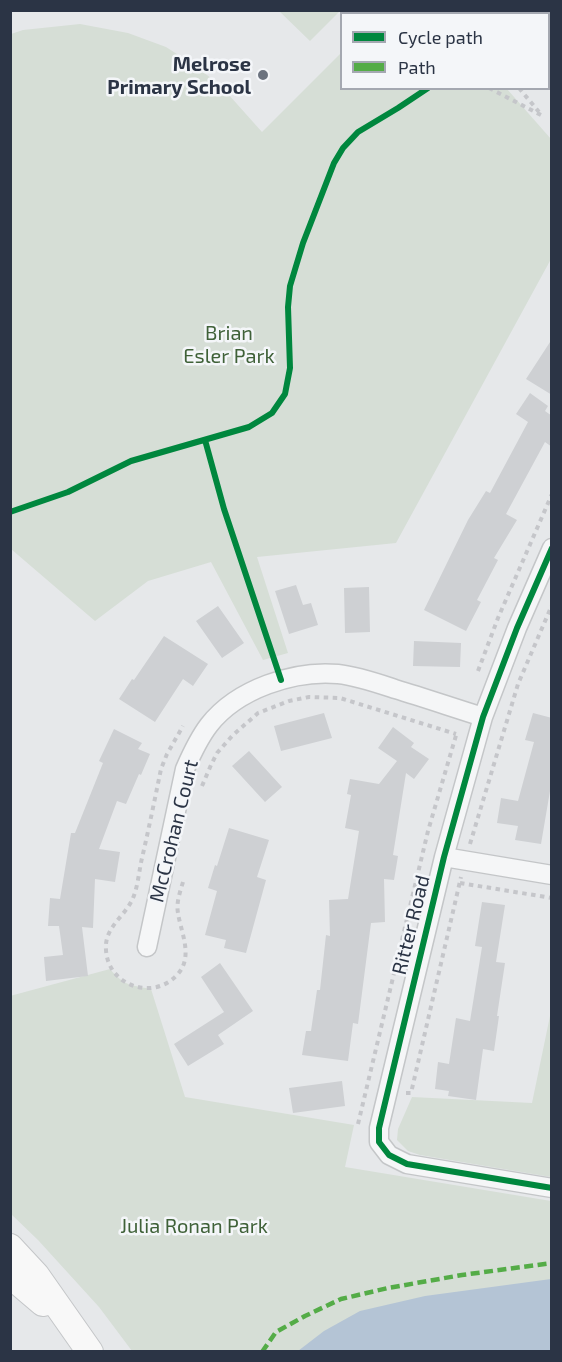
<!DOCTYPE html>
<style>
body{margin:0}
#map{position:relative;width:562px;height:1362px;overflow:hidden;background:#e6e8ea;font-family:"Exo 2",sans-serif}
canvas{display:block}
.frame{position:absolute;inset:0;border:12px solid #2b3445;pointer-events:none}
.legend{position:absolute;left:340px;top:12px;width:210px;height:78px;box-sizing:border-box;background:#f4f6f9;border:2px solid #a4a8b1;margin:0;padding:8px 10px;list-style:none;font-size:18px;color:#2b3445}
.legend li{display:flex;align-items:center;gap:12px;height:30px}
.legend b{width:30px;border:2px solid #a4a8b1}
</style>
<div id="map">
<canvas width="562" height="1362"></canvas>
<div class="frame"></div>
<ul class="legend">
<li><b style="height:8px;background:#00873e"></b>Cycle path</li>
<li><b style="height:8px;background:#54ac47"></b>Path</li>
</ul>
</div>
<script>
const ctx = document.querySelector('canvas').getContext('2d');
ctx.lineJoin = 'round';
function fill(path, color) {
  ctx.fillStyle = color;
  ctx.fill(path, 'evenodd');
}
function trace(path, color, width, dash) {
  ctx.strokeStyle = color;
  ctx.lineWidth = width;
  ctx.lineCap = dash ? 'butt' : 'round';
  ctx.setLineDash(dash || []);
  ctx.stroke(path);
}
function write(font, color, halo, rows, align = 'center') {
  ctx.font = font + ' "Exo 2",sans-serif';
  ctx.lineWidth = 5;
  ctx.setLineDash([]);
  ctx.textBaseline = 'middle';
  ctx.strokeStyle = halo;
  ctx.fillStyle = color;
  for (const [text, x, y, turn = 0] of rows) {
    ctx.save();
    ctx.translate(x, y);
    ctx.rotate((+turn || 0) * Math.PI / 180);
    ctx.textAlign = isNaN(turn) ? turn : align;
    if (halo) ctx.strokeText(text, 0, 0);
    ctx.fillText(text, 0, 0);
    ctx.restore();
  }
}
fill(new Path2D(`
 M279 11H340L310 41Z
 M80 24 128 33 166 47 194 65 220 85 262 132 341 53 342 88 507 89 551 139V259L396 543 257 557 288 653 263 660 211 562 148 581 95 621 11 549V34L23 30Z
 M110 969C124 986 131 985 151 989L185 1097 354 1125 345 1167 551 1201V1351H132L99 1307 38 1240 11 1214 10 996Z
 M550 1016H552L551 1177 420 1155 408 1151 397 1140 398 1129 412 1097 532 1103Z`), '#d6ded6');
fill(new Path2D(`
 M551 1279V1351H298L324 1331 360 1311 425 1296Z`), '#b4c4d5');
fill(new Path2D(`
 M552 339V395L526 379Z
 M530 393 548 406 545 411 552 416V447L545 442 506 514 517 520 494 558 498 560 477 600 481 602 466 631 424 610 468 520 486 491 490 493 528 422 516 414Z
 M296 585 303 605 311 603 318 625 289 634 275 591Z
 M369 587 370 632 345 633 344 588Z
 M218 606 244 643 222 658 196 621Z
 M164 636 208 664 193 686 183 679 155 722 119 699 132 679 134 680Z
 M414 641 461 643 460 667 413 666Z
 M324 713 332 738 281 751 274 726Z
 M533 713 552 718V791H550L541 844 515 840 518 826 497 823 501 798 518 801 534 742 525 740Z
 M393 727 414 743 411 747 429 759 414 779 406 773 393 855 398 856 394 880 384 879 385 922 371 923 358 1024 353 1023 348 1061 302 1055 306 1031H311L317 990H320L326 935 330 936 329 900 348 899 359 831 345 828 351 795 347 794 350 779 379 784 397 761 378 748Z
 M114 729 142 743 138 749 150 754 141 775 139 774 126 804 117 801 99 849 120 852 115 882 95 879 93 928 82 927 88 976 46 981 44 957 63 955 59 926H48L50 898 60 899 71 833H75L103 763 99 761Z
 M249 751 282 787 265 802 232 766Z
 M229 828 269 840 257 877 266 880 246 953 224 948 226 940 205 935 217 891 208 888 215 865 217 866Z
 M482 902 505 905 496 962 505 963 497 1016H499L494 1051 483 1049 476 1100 448 1096 449 1091 435 1089 438 1062 449 1064 456 1018 470 1021 482 947 475 946Z
 M220 963 253 1011 218 1035 224 1044 188 1066 174 1044 224 1012 201 977Z
 M342 1081 345 1106 293 1113 289 1088Z`), '#ced0d3');
const minor = new Path2D(`
 M552 548 517 628 483 717 444 857 379 1128V1142L389 1155 407 1164 552 1188
 M444 857 552 875
 M147 947 185 769C192 753 199 738 209 725 237 689 294 670 338 674 357 676 377 683 395 689 425 698 454 708 483 717`);
const tertiary = new Path2D(`
 M493 10 496 14
 M548 73 552 77`);
const secondary = new Path2D(`
 M10 1247 36 1275 90 1352
 M10 1275 43 1303`);
trace(minor, '#c4c6c8', 21);
trace(tertiary, '#c4c6c8', 26);
trace(secondary, '#c4c6c8', 28);
trace(new Path2D(`
 M437 10 438 14
 M455 10 457 14
 M489 88 541 115
 M519 88 539 112
 M478 671 498 618 552 494
 M202 786 211 765 217 753 232 736 258 713 289 701 309 697 340 698 456 734
 M470 844 518 684 552 605
 M183 882C180 892 176 903 178 913 181 933 194 957 177 975 153 1001 108 986 106 950 104 927 125 917 133 898 138 886 139 871 142 858 149 828 155 798 161 769L167 754 183 726
 M460 883 552 898
 M406 1093H411L461 877
 M358 1124 428 831 457 732`), '#c5c6ca', 4, [4.5, 4.5]);
trace(minor, '#f5f6f7', 18);
trace(tertiary, '#f5f6f7', 22);
trace(secondary, '#f8f8f8', 26);
trace(new Path2D(`
 M262 1352 276 1332 305 1316 341 1299 388 1288 462 1275 552 1263`), '#54ac47', 4.5, [9, 4.5]);
trace(new Path2D(`
 M205 440 224 509 281 680
 M10 512 68 492 131 461 249 427 272 413 285 394 290 368 288 307 290 286 303 243 334 163 343 148 358 132 398 108 428 88
 M552 548 517 628 483 717 444 857 379 1128V1142L389 1155 407 1164 552 1188`), '#00873e', 6);
for (const [x, y, r, color] of [
 [263,75,6,"#6c737f"]
]) {
  const dot = new Path2D();
  dot.arc(x, y, r, 0, 2 * Math.PI);
  ctx.fillStyle = color;
  ctx.fill(dot);
  trace(dot, '#f4f6f9', 2);
}
write('bold 20px', '#2b3445', '#f4f6f9', [
 ["Melrose",251,64],
 ["Primary School",251,87]
], 'right');
write('20px', '#3f6138', '#f4f6f9', [
 ["Brian",229,333],
 ["Esler Park",229,356],
 ["Julia Ronan Park",194,1226]
]);
write('20px', '#2b3445', '#f4f6f9', [
 ["McCrohan Court",174,831,-76],
 ["Ritter Road",411,925,-76]
]);
</script>
